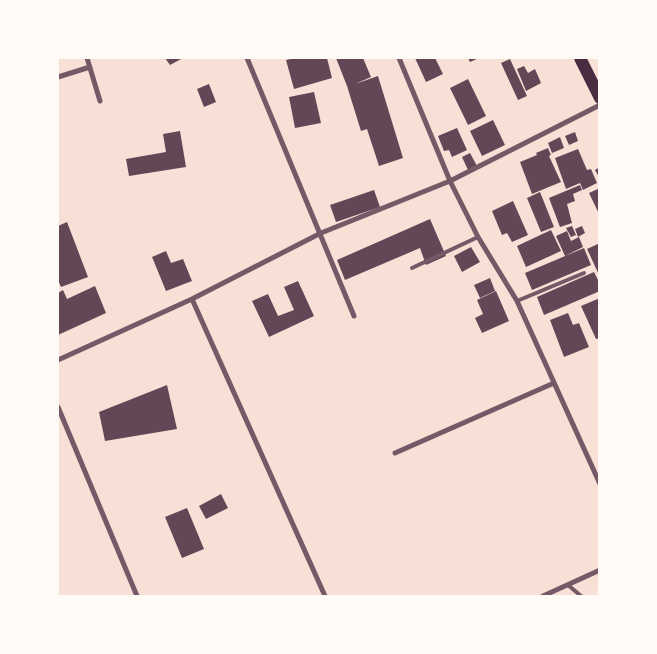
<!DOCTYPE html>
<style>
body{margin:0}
#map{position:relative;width:657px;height:654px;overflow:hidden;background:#f7e1d7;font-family:Montserrat,sans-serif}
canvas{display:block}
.frame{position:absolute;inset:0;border:59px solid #fffaf5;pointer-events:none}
</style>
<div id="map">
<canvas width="657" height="654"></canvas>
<div class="frame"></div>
</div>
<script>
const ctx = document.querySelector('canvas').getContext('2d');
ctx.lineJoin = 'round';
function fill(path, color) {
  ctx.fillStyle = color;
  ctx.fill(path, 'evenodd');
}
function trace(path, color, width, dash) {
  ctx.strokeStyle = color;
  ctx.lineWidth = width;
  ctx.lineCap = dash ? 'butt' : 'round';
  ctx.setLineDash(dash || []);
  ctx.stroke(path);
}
fill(new Path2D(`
 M165 58H183L170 65Z
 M295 58H327L332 78 294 89 286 60Z
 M336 58H363L371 77 355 84 378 76 403 158 379 166 367 129 361 131 347 86Z
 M415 58H435L443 74 426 82Z
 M468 58H479L470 62Z
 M510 59 527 96 518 100 501 63Z
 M524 66 528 73 535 69 541 83 526 91 517 69Z
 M468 79 486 116 468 125 450 88Z
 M209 84 216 102 204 107 197 89Z
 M314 92 321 123 295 128 289 97Z
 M493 120 505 145 482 156 470 131Z
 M457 128 467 150 452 157 449 150 444 151 438 136Z
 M180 131 186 167 129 176 126 159 166 152 163 134Z
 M575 132 578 141 569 145 565 136Z
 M560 137 564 148 552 153 548 143Z
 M548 148 551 155 549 156 561 182 532 194 520 162 537 155 536 153Z
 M578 149 587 170 591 169 597 183 583 190 580 183 566 189 555 158Z
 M470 153 477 166 468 170 462 157Z
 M600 167V179L595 170Z
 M580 185 582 190 573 194 575 201 567 204 572 223 560 227 549 198Z
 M600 188V216L589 193Z
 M374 190 380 207 336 222 330 205Z
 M540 192 554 227 541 232 527 198Z
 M513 201 528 235 512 242 507 233 502 235 492 211Z
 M430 219 446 256 426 265 420 248 345 280 337 260Z
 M67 222 88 277 61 287 58 280V226Z
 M572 226 576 235 571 237 566 228Z
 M582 226 585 233 578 237 575 229Z
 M551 230 561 251 526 267 517 246Z
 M567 231 571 241 579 237 583 247 565 256 556 236Z
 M600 243V277L587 249Z
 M471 247 480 262 462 272 454 256Z
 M584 248 591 265 532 290 525 273Z
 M166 251 171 263 183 259 192 281 166 291 152 257Z
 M594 272 600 284V291L544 315 537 297Z
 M490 278 495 291 480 298 474 285Z
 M298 281 314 316 269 337 252 301 268 294 278 316 294 310 284 287Z
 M95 286 106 313 58 335V293L63 290 67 299Z
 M496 291 509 321 482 333 475 318 483 314 477 300Z
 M600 298V338L596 339 581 306Z
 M568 313 573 325 579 323 589 347 564 357 550 320Z
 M167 385 177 429 105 441 99 412Z
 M221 494 228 508 206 519 199 506Z
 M187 508 204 549 182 558 165 517Z`), '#644757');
trace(new Path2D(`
 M412 268 478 237
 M517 301 584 273
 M568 585 581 596`), '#755966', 4);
trace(new Path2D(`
 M87 58 100 101
 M247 58 354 316
 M399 58 450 181 478 237 517 301 600 484
 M58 77 90 67
 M192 299 325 596
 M58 360 192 299 321 233 450 181 600 105
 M58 407 137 596
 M395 453 554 383
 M543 596 600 570`), '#755966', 5);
trace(new Path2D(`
 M580 58 600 98`), '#4a2c40', 12);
</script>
